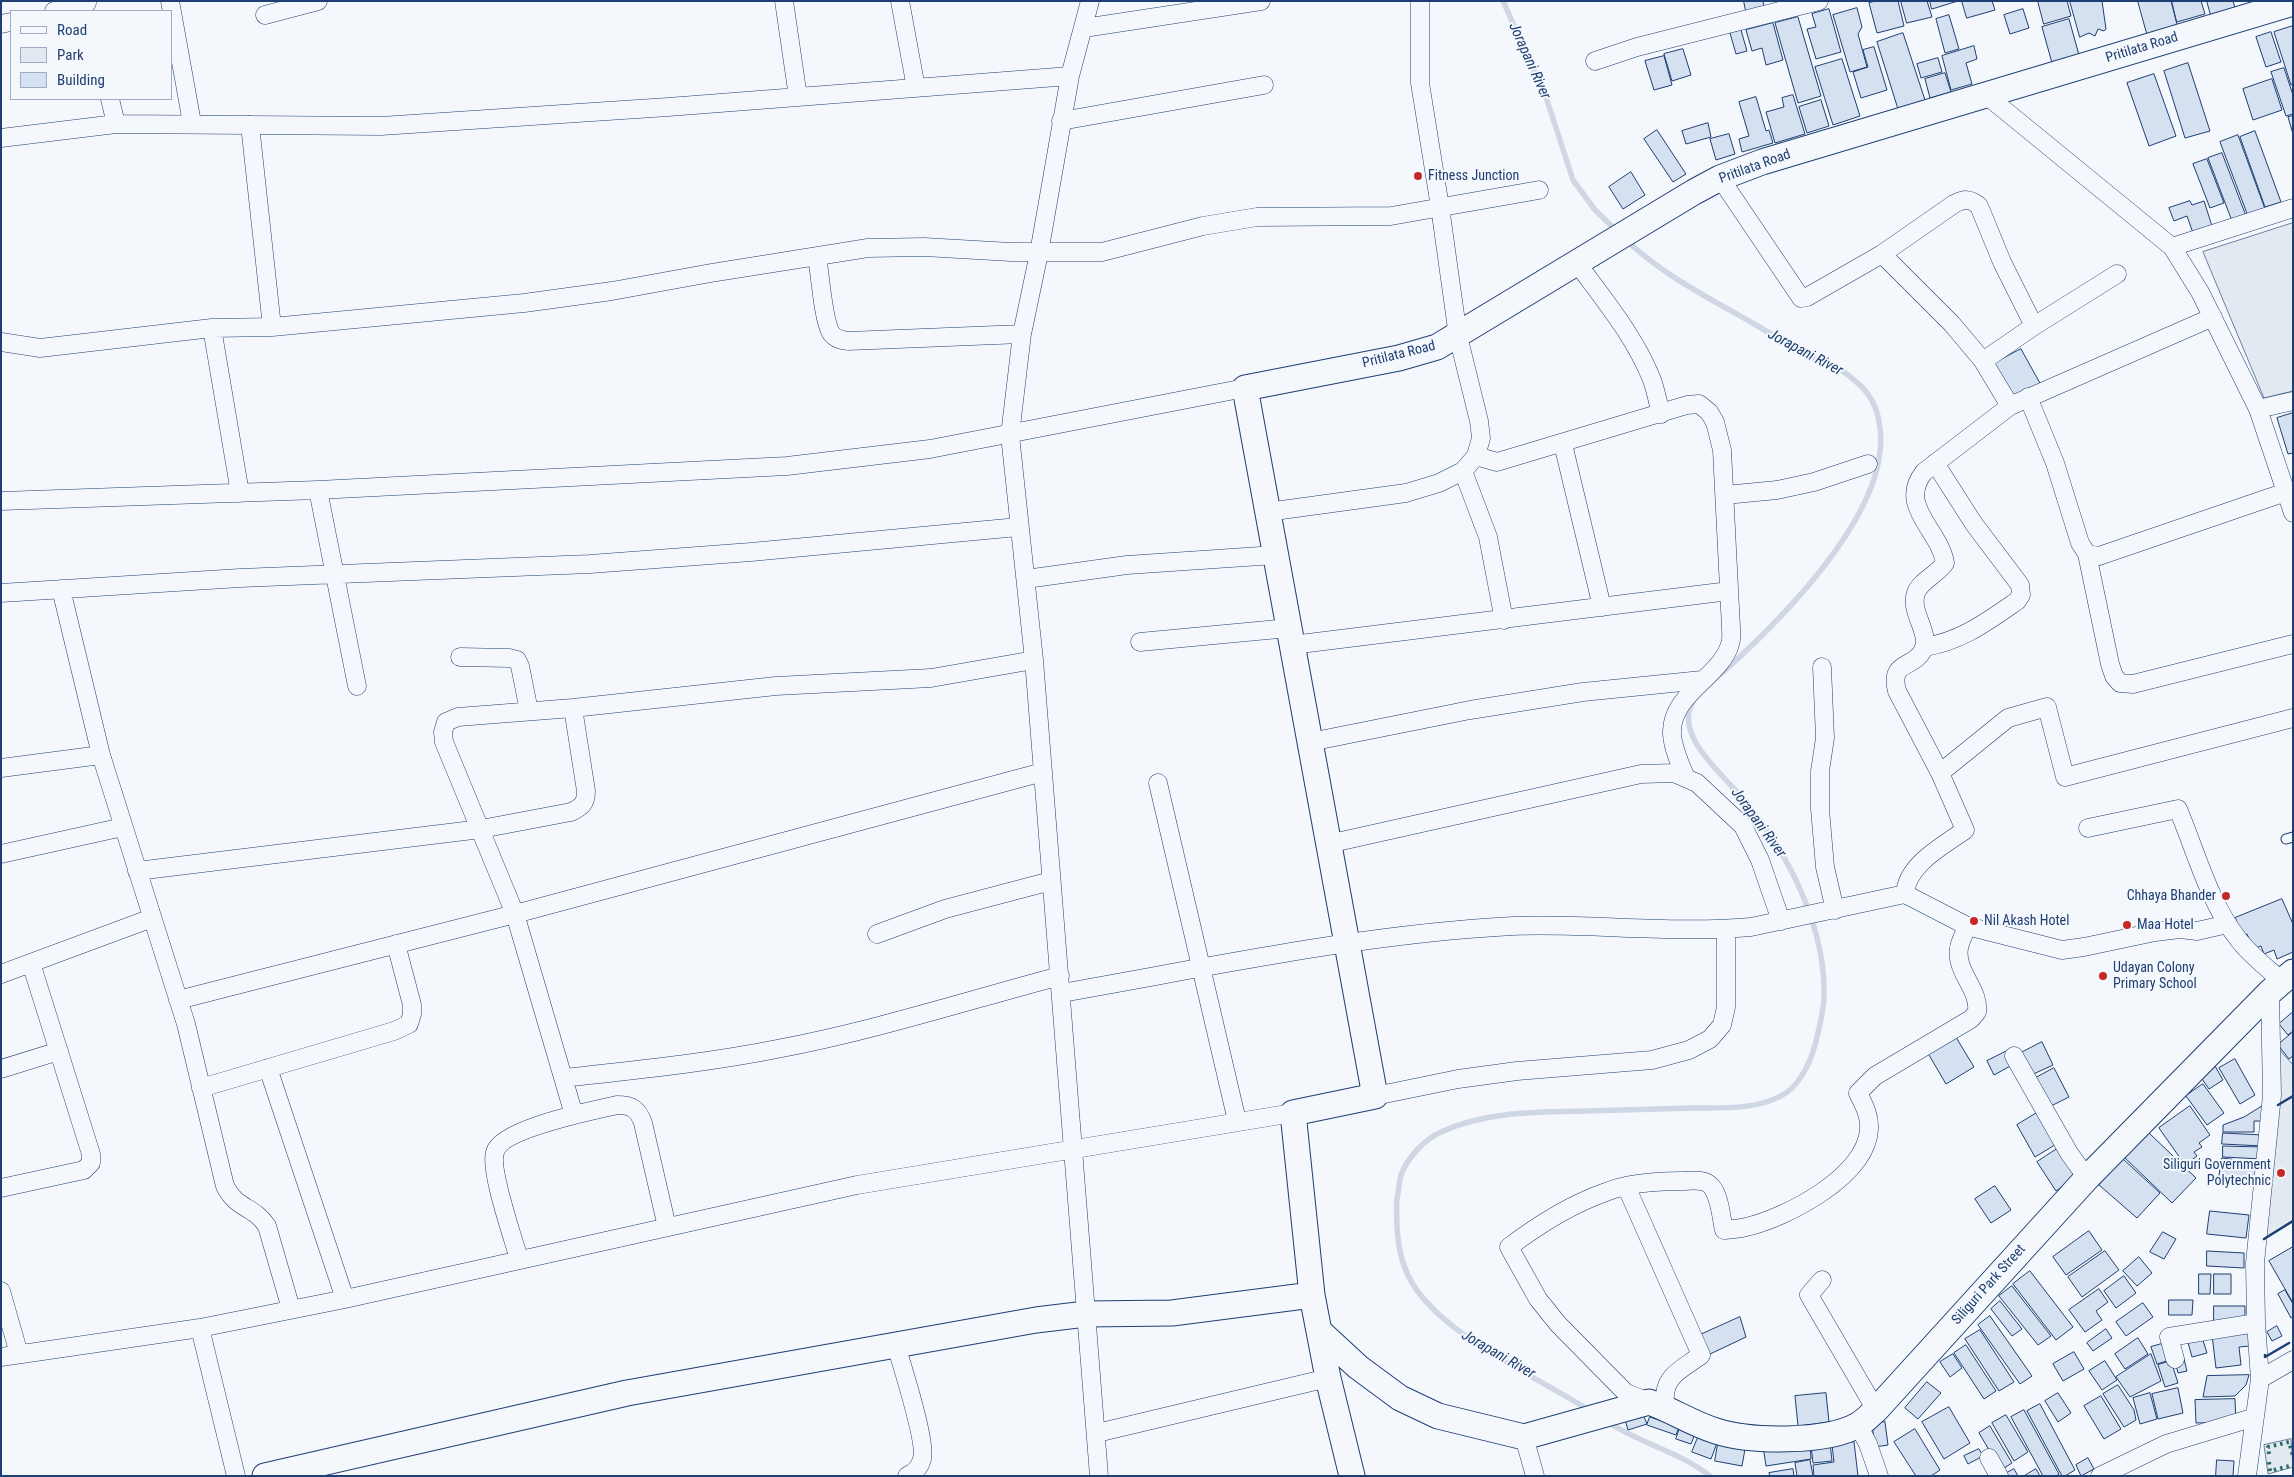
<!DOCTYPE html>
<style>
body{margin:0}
#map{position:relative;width:2294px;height:1477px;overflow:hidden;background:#f4f7fb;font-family:"Roboto Condensed",sans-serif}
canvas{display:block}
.frame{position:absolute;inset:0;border:2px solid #1d3f73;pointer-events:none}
.legend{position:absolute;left:10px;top:10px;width:162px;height:90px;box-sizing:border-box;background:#f4f7fb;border:1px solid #9eadc5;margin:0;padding:6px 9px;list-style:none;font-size:15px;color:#1d3f73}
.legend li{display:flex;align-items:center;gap:10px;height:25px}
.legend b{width:25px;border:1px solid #9eadc5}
</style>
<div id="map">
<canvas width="2294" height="1477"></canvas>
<div class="frame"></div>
<ul class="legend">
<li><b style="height:6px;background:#f4f7fb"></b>Road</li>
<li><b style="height:14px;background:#e3e9f0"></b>Park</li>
<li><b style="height:14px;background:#d5e0f0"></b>Building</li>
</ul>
</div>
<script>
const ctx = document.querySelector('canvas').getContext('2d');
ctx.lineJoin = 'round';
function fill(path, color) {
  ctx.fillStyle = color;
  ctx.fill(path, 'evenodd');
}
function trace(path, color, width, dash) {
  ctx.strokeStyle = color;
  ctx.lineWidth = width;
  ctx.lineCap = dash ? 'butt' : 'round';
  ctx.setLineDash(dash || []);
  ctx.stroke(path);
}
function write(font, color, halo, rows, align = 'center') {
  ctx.font = font + ' "Roboto Condensed",sans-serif';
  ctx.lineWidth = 4;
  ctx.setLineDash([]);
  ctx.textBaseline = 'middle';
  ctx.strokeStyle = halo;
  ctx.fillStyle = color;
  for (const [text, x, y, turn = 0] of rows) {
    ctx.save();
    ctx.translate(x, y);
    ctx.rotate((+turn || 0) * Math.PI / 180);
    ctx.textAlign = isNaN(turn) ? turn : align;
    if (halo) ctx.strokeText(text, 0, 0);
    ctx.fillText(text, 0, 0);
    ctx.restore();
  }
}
const green = new Path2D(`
 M2293 223V391L2264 398 2203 252Z
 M2278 1048 2293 1065V1220L2263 1239Z
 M2291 1439 2293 1467 2268 1474 2264 1445Z`);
fill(green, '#e3e9f0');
trace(green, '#687fa3', 1);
trace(new Path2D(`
 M1503 1 1545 94 1573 180 1595 210 1618 232
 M1626 240C1664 276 1711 299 1756 325 1772 334 1787 345 1804 355 1811 359 1821 360 1829 363 1837 367 1847 374 1854 380 1870 392 1878 408 1880 428 1891 512 1779 622 1721 674
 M1590 1411C1537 1376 1426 1329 1405 1268 1400 1256 1398 1241 1397 1228 1397 1218 1396 1208 1397 1198 1399 1191 1399 1182 1401 1175 1407 1158 1425 1139 1441 1132 1486 1111 1538 1112 1586 1111 1622 1110 1658 1109 1693 1108 1722 1108 1760 1110 1786 1093 1803 1081 1813 1056 1817 1037 1820 1024 1824 1009 1824 996 1825 956 1812 913 1794 876 1781 850 1764 825 1746 802 1727 778 1674 737 1692 704
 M1606 1421C1639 1443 1678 1451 1710 1476`), '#cfd7e4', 5.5);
const building = new Path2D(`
 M1744 1H1763L1764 6 1746 11Z
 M1876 1H1898L1904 26 1877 33 1869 3Z
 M1901 1H1927L1932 17 1907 23Z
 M1930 1H1958L1932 9Z
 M1962 1H1992L1995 10 1967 18Z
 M2038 1H2067L2071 16 2044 24Z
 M2070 1H2102L2106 29 2104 31 2098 29 2095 36 2089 33 2080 37Z
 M2138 1H2171L2178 28 2148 37Z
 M2172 1H2201L2205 14 2177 22Z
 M2207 1H2233L2235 8 2211 15Z
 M1857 8 1862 27 1858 34 1867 67 1850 72 1833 15Z
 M1829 9 1841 52 1816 59 1807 29 1816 27 1812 14Z
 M2023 9 2029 28 2010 34 2004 15Z
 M1949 15 1959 49 1945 53 1936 19Z
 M1798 17 1821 96 1798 103 1775 23Z
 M2069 19 2079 55 2052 63 2042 27Z
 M1773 23 1783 60 1766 65 1762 48 1752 51 1746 30Z
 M2293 26V84L2291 85 2274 32Z
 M1741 30 1747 51 1736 54 1730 33Z
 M2271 32 2281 62 2266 67 2256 37Z
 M1903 33 1925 100 1898 109 1877 42Z
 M1974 46 1977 59 1966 63 1972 84 1951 90 1942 56Z
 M1874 47 1887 90 1861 98 1853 72 1868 67 1863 50Z
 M1683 49 1691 75 1672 81 1664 54Z
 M1664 56 1672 85 1654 90 1645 61Z
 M1938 58 1942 72 1921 78 1917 64Z
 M1842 59 1860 116 1833 125 1815 67Z
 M2188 63 2210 131 2185 138 2164 71Z
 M2284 68 2293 95V114L2286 116 2271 72Z
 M1945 73 1951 92 1930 98 1925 79Z
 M2154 74 2176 136 2149 146 2127 83Z
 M2272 79 2282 110 2253 120 2243 89Z
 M1793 95 1805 134 1775 143 1766 112 1784 107 1782 98Z
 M1756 97 1766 131 1769 130 1773 143 1742 152 1739 139 1749 136 1739 102Z
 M1821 100 1829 126 1807 133 1799 107Z
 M2293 116V134L2288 117Z
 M1708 123 1711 137 1686 144 1682 131Z
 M1657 130 1686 174 1673 182 1644 139Z
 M2255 131 2281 202 2265 207 2240 137Z
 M1729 134 1735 154 1716 160 1710 139Z
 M2238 135 2265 209 2248 216 2220 142Z
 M2222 153 2246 216 2232 221 2208 158Z
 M2207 159 2224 203 2210 208 2193 164Z
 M1631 172 1645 195 1623 209 1609 187Z
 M2190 201 2192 205 2204 201 2212 226 2193 233 2187 216 2174 221 2169 208Z
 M2021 349 2041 385 2012 398 1993 364Z
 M2293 413V453L2288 454 2277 418Z
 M2282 899 2293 924V952L2277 959 2274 950 2264 954 2261 946 2253 949 2247 934 2243 936 2235 918Z
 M2293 1012V1031L2288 1035 2279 1024Z
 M2293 1032V1056L2289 1059 2278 1045Z
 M1954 1034 1974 1067 1946 1084 1926 1050Z
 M2042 1042 2053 1065 2029 1076 2019 1054Z
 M2007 1051 2014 1064 1994 1075 1987 1061Z
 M2235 1059 2255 1095 2240 1104 2219 1068Z
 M2215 1066 2223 1080 2209 1089 2200 1076Z
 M2054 1068 2069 1097 2049 1107 2034 1079Z
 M2203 1084 2224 1113 2207 1125 2186 1096Z
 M2264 1105 2263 1121H2254V1132H2223V1125L2244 1117Z
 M2190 1106 2210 1135 2199 1143 2202 1147 2194 1152 2197 1156 2185 1165 2159 1128Z
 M2040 1111 2058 1143 2035 1157 2017 1125Z
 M2148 1132 2196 1178 2172 1203 2124 1157Z
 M2223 1133 2263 1135V1146L2222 1144Z
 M2223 1146 2263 1147 2262 1159 2223 1157Z
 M2060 1147 2077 1174 2071 1180 2056 1191 2037 1162Z
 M2222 1158 2261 1163 2259 1182 2219 1178Z
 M2123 1159 2160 1193 2137 1218 2099 1185Z
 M1995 1186 2011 1210 1991 1223 1975 1199Z
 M2210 1211 2249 1215 2246 1238 2207 1234Z
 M2089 1231 2102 1250 2066 1275 2053 1257Z
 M2163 1232 2176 1239 2164 1259 2150 1252Z
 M2293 1247V1303L2269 1261Z
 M2105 1251 2119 1270 2082 1297 2068 1277Z
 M2207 1251 2244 1253V1268L2207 1266Z
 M2139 1257 2152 1273 2137 1286 2123 1271Z
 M2030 1271 2073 1327 2056 1340 2013 1284Z
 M2199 1274H2211L2210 1294H2199Z
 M2214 1274H2231V1294H2214Z
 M2124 1276 2136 1293 2116 1308 2104 1291Z
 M2012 1286 2051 1336 2038 1345 1999 1296Z
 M2099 1289 2108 1302 2096 1311 2102 1320 2085 1332 2069 1310Z
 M2285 1290 2293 1304V1317L2291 1318 2278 1294Z
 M2169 1300H2193L2192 1315H2169Z
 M2000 1301 2022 1329 2012 1336 1991 1309Z
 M2143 1303 2153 1317 2126 1336 2116 1322Z
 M2214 1306H2245V1321H2214Z
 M1990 1316 2032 1376 2020 1384 1978 1325Z
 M1740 1317 1746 1337 1708 1355 1700 1335Z
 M2277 1326 2282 1336 2272 1341 2267 1332Z
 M2106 1329 2112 1338 2093 1351 2087 1343Z
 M1980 1330 2014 1382 1999 1391 1965 1339Z
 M2249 1331 2250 1346 2239 1347 2241 1365 2216 1368 2212 1335Z
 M2201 1334 2207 1353 2192 1357 2187 1339Z
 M2138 1338 2148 1354 2125 1369 2115 1354Z
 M2165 1343 2170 1360 2157 1364 2151 1347Z
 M1966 1345 1996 1391 1984 1399 1954 1353Z
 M2074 1352 2084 1369 2063 1381 2053 1364Z
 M1953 1354 1962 1368 1950 1377 1940 1362Z
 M2151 1354 2161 1381 2130 1397 2116 1377Z
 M2184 1359 2187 1371 2178 1373 2175 1361Z
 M2105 1361 2117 1380 2102 1390 2089 1371Z
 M2171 1361 2178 1383 2165 1387 2158 1365Z
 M2249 1375 2246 1385 2235 1396 2203 1397 2207 1376Z
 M1927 1382 1941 1393 1918 1419 1905 1408Z
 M2118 1385 2134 1410 2136 1420 2124 1427 2103 1394Z
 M2178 1388 2183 1413 2158 1419 2152 1394Z
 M1826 1393 1829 1422 1798 1426 1795 1396Z
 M2058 1393 2071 1413 2058 1422 2045 1401Z
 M2150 1393 2157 1419 2140 1424 2133 1398Z
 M2101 1396 2121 1429 2104 1439 2084 1406Z
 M2235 1399 2236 1422 2196 1423 2195 1400Z
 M2040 1404 2075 1470 2065 1476H2062L2027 1411Z
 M1949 1407 1970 1443 1944 1459 1922 1422Z
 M2024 1410 2059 1474 2056 1476H2043L2011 1417Z
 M1643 1414 1647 1424 1628 1430 1625 1420Z
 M2006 1415 2028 1452 2014 1461 1992 1423Z
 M1650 1417 1679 1427 1676 1435 1647 1425Z
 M1885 1422 1888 1445 1875 1447 1872 1424Z
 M1990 1426 2012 1463 2001 1470 1979 1433Z
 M1680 1428 1695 1434 1691 1444 1676 1439Z
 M1915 1429 1940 1470 1931 1476H1916L1894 1442Z
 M1699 1435 1717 1443 1711 1459 1692 1452Z
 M1854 1442 1858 1476H1814L1813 1465 1834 1462 1832 1445Z
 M1830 1443 1832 1461 1813 1463 1811 1445Z
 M1718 1444 1745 1449 1742 1466 1715 1461Z
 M1810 1445 1811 1459 1766 1466 1763 1446Z
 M1979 1449 1983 1456 1968 1464 1964 1456Z
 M2088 1458 2094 1469 2081 1476 2076 1465Z
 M1810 1460 1813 1476H1797L1795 1463Z
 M2217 1460 2234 1461 2233 1476H2216Z
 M1793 1469 1794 1476H1770L1769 1473Z
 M2014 1469 2018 1476H2004L2003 1475Z
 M2036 1469 2040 1476H2024Z`);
fill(building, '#d5e0f0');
trace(building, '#1d3f73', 1);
const lane = new Path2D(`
 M2286 839 2293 837`);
const street = new Path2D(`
 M170 1 192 123
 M784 1 798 97
 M900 1 916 88
 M1090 1 1070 76 1039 253 1022 334 1010 435 1034 660 1099 1476
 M54 11 87 3V1
 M265 15 318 1
 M1 24 11 22
 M1084 28 1261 1
 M1595 61 1637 47 1819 1
 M1986 95 2172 247 2200 292 2258 409 2293 513
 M110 99 116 124
 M1061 121 1264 85
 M250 125 272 327
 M1 138 116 124 381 126 668 107 1070 76
 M1720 178 1801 298 1807 297 1882 254 1954 204C1964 199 1970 198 1979 206L2002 262 2034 326
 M2172 247 2293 208
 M1882 254 1952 324 1983 361 2010 406
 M817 256C820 273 823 320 831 333 835 339 842 340 848 341L1022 334
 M1577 263C1605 301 1635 337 1652 380 1656 391 1658 403 1661 414
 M212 328 240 493
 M1 342 40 348 212 328 272 327 524 303 612 291 711 273 868 248 924 247 1011 252H1102L1203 226 1257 217 1391 216 1539 190
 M1983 361 2034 326 2117 274
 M2028 397 2055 463 2080 543 2087 554 2099 556 2286 492
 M2258 409 2293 401
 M1563 444 1602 607
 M1476 456 1497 462 1687 405 1699 404 1709 412 1715 422 1722 450 1731 628C1731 633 1732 639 1730 644 1722 676 1670 694 1672 734 1673 749 1680 764 1686 778
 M1463 471 1488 537 1504 620
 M318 490 357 686
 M1725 495 1777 490 1814 482 1868 464
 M1 501 318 490 787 466 930 449 1245 388
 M1267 512 1406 493 1439 483 1463 471 1476 456 1481 438 1479 421 1458 336 1440 207 1420 83V1
 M2087 554 2110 664 2114 676 2120 683 2133 684 2293 644
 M1026 579 1127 565 1275 555
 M61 589 101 755
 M1 593 240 578 590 564 751 552 1018 527
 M1140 642 1289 628
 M1292 645 1729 591
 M1924 647C1960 642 1988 621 2017 601L2021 595 2020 585 1974 524 1935 463
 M460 657 509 658 517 660 520 666 529 711
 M1822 667 1825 738 1820 771V809L1825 867 1835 910
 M1310 742 1470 710 1583 692 1702 680
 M1 768 101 755 186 1024 225 1186C237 1210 253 1205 267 1226L291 1309
 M1940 773 2008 718 2047 707 2065 777 2293 718
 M1158 783 1237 1121
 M2088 828 2178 809C2196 852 2209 902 2238 939 2250 955 2267 968 2282 981
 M1328 844 1641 774 1674 773 1697 783 1743 826 1760 860 1781 921
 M1 854 123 827
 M137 871 481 829 571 812C582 807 586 803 586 791L573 708
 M1905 894C1907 864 1943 846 1965 830L1940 773 1897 691C1889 660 1914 669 1923 650 1931 632 1909 612 1916 593 1920 581 1938 574 1945 563 1940 530 1897 506 1924 472L2010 406 2213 317
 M877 934 945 909 1051 881
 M1 974 152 918
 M1061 993C1211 967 1360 934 1513 926 1592 923 1671 934 1751 927L1905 894 1967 926 2062 950 2084 947 2155 932 2180 929 2197 931 2228 924
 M178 1000 515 914 1043 772
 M2014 1056 2069 1153 2087 1178
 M268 1068 345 1299
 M1 1069 59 1051
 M563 1078C635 1070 707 1063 777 1049 873 1031 966 1001 1060 976
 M201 1088 394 1031 409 1024 412 1014V1005L396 944
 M1375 1096 1458 1079 1517 1071 1652 1060 1689 1050 1710 1039 1722 1025 1726 1007V929
 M574 1115 515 914 444 742 443 732 446 722 458 717 573 708 776 686 931 678 1034 660
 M1626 1186 1701 1355C1678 1372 1662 1376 1665 1407
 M1 1188 84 1170 91 1163V1154L31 963
 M519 1259C513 1238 489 1169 495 1152 502 1128 593 1111 617 1105 632 1105 638 1109 643 1123L667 1227
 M1822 1280 1809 1295 1876 1410
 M1 1291 19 1354
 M200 1328 236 1476
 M896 1345C902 1366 927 1443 922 1459 920 1467 914 1473 907 1476
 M1 1357 200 1328 345 1299 857 1185 1293 1113
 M2175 1359 2169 1337 2256 1323
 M2260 1379 2256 1323 2255 1263 2272 1095 2270 992
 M1649 1402 1626 1393 1558 1324 1538 1299 1509 1247C1538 1225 1572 1204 1606 1192 1628 1183 1657 1181 1682 1181 1691 1181 1704 1178 1711 1186 1720 1196 1721 1217 1724 1230 1731 1229 1739 1229 1746 1227 1786 1218 1867 1176 1869 1129 1870 1116 1864 1105 1858 1093L1875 1076 1971 1019 1977 1012C1980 989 1955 972 1959 948 1960 941 1965 933 1967 926
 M1858 1425 1868 1444 1879 1476
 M1097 1433 1328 1378
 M1524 1437 1535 1476
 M1989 1458 1999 1476
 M2100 1476 2166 1444 2255 1417
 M2247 1476 2260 1379 2293 1360`);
const secondary = new Path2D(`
 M1319 1331 1358 1367 1400 1398 1438 1416 1524 1437 1649 1402C1672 1410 1693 1424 1716 1431 1750 1442 1826 1443 1858 1425 1865 1421 1870 1415 1876 1410L2087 1178 2270 992 2293 972
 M265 1476 627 1393 1036 1320 1086 1314 1172 1313 1312 1295
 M1352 1476 1328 1378 1312 1295 1293 1113 1375 1096 1245 388 1399 358 1437 347 1694 192 1720 178 1762 162 2293 3`);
trace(lane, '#1d3f73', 11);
trace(street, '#1d3f73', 19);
trace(secondary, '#1d3f73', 27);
trace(lane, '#f4f7fb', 9);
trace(street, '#f4f7fb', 18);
trace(secondary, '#f4f7fb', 25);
trace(new Path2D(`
 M2269 1454 2268 1447 2289 1442 2293 1456
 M2269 1462 2270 1471 2293 1465`), '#2c6c60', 4, [2.5, 4]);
trace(new Path2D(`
 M2278 1105 2293 1096
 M2264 1239 2293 1221
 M2265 1355V1357L2289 1343`), '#1d3f73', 2.5);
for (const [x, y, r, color] of [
 [1418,176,5,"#c62828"],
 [2226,896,5,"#c62828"],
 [1974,921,5,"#c62828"],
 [2127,925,5,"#c62828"],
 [2103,976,5,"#c62828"],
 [2281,1173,5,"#c62828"]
]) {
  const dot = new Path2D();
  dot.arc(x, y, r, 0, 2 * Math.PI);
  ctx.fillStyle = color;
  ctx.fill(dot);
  trace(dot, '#f4f7fb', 2);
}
write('14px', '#1d3f73', '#f4f7fb', [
 ["Pritilata Road",2142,48,-17],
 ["Pritilata Road",1755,167,-20],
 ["Pritilata Road",1399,355,-14],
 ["Siliguri Park Street",1989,1285,-48]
]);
write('14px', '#1d3f73', '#f4f7fb', [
 ["Fitness Junction",1428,176],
 ["Chhaya Bhander",2216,896,"right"],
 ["Nil Akash Hotel",1984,921],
 ["Maa Hotel",2137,925],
 ["Udayan Colony",2113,968],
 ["Primary School",2113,984],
 ["Siliguri Government",2271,1165,"right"],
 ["Polytechnic",2271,1181,"right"]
], 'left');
write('italic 15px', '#1d3f73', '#f4f7fb', [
 ["Jorapani River",1529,61,66],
 ["Jorapani River",1805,353,28],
 ["Jorapani River",1758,823,54],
 ["Jorapani River",1498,1355,30]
]);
</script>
